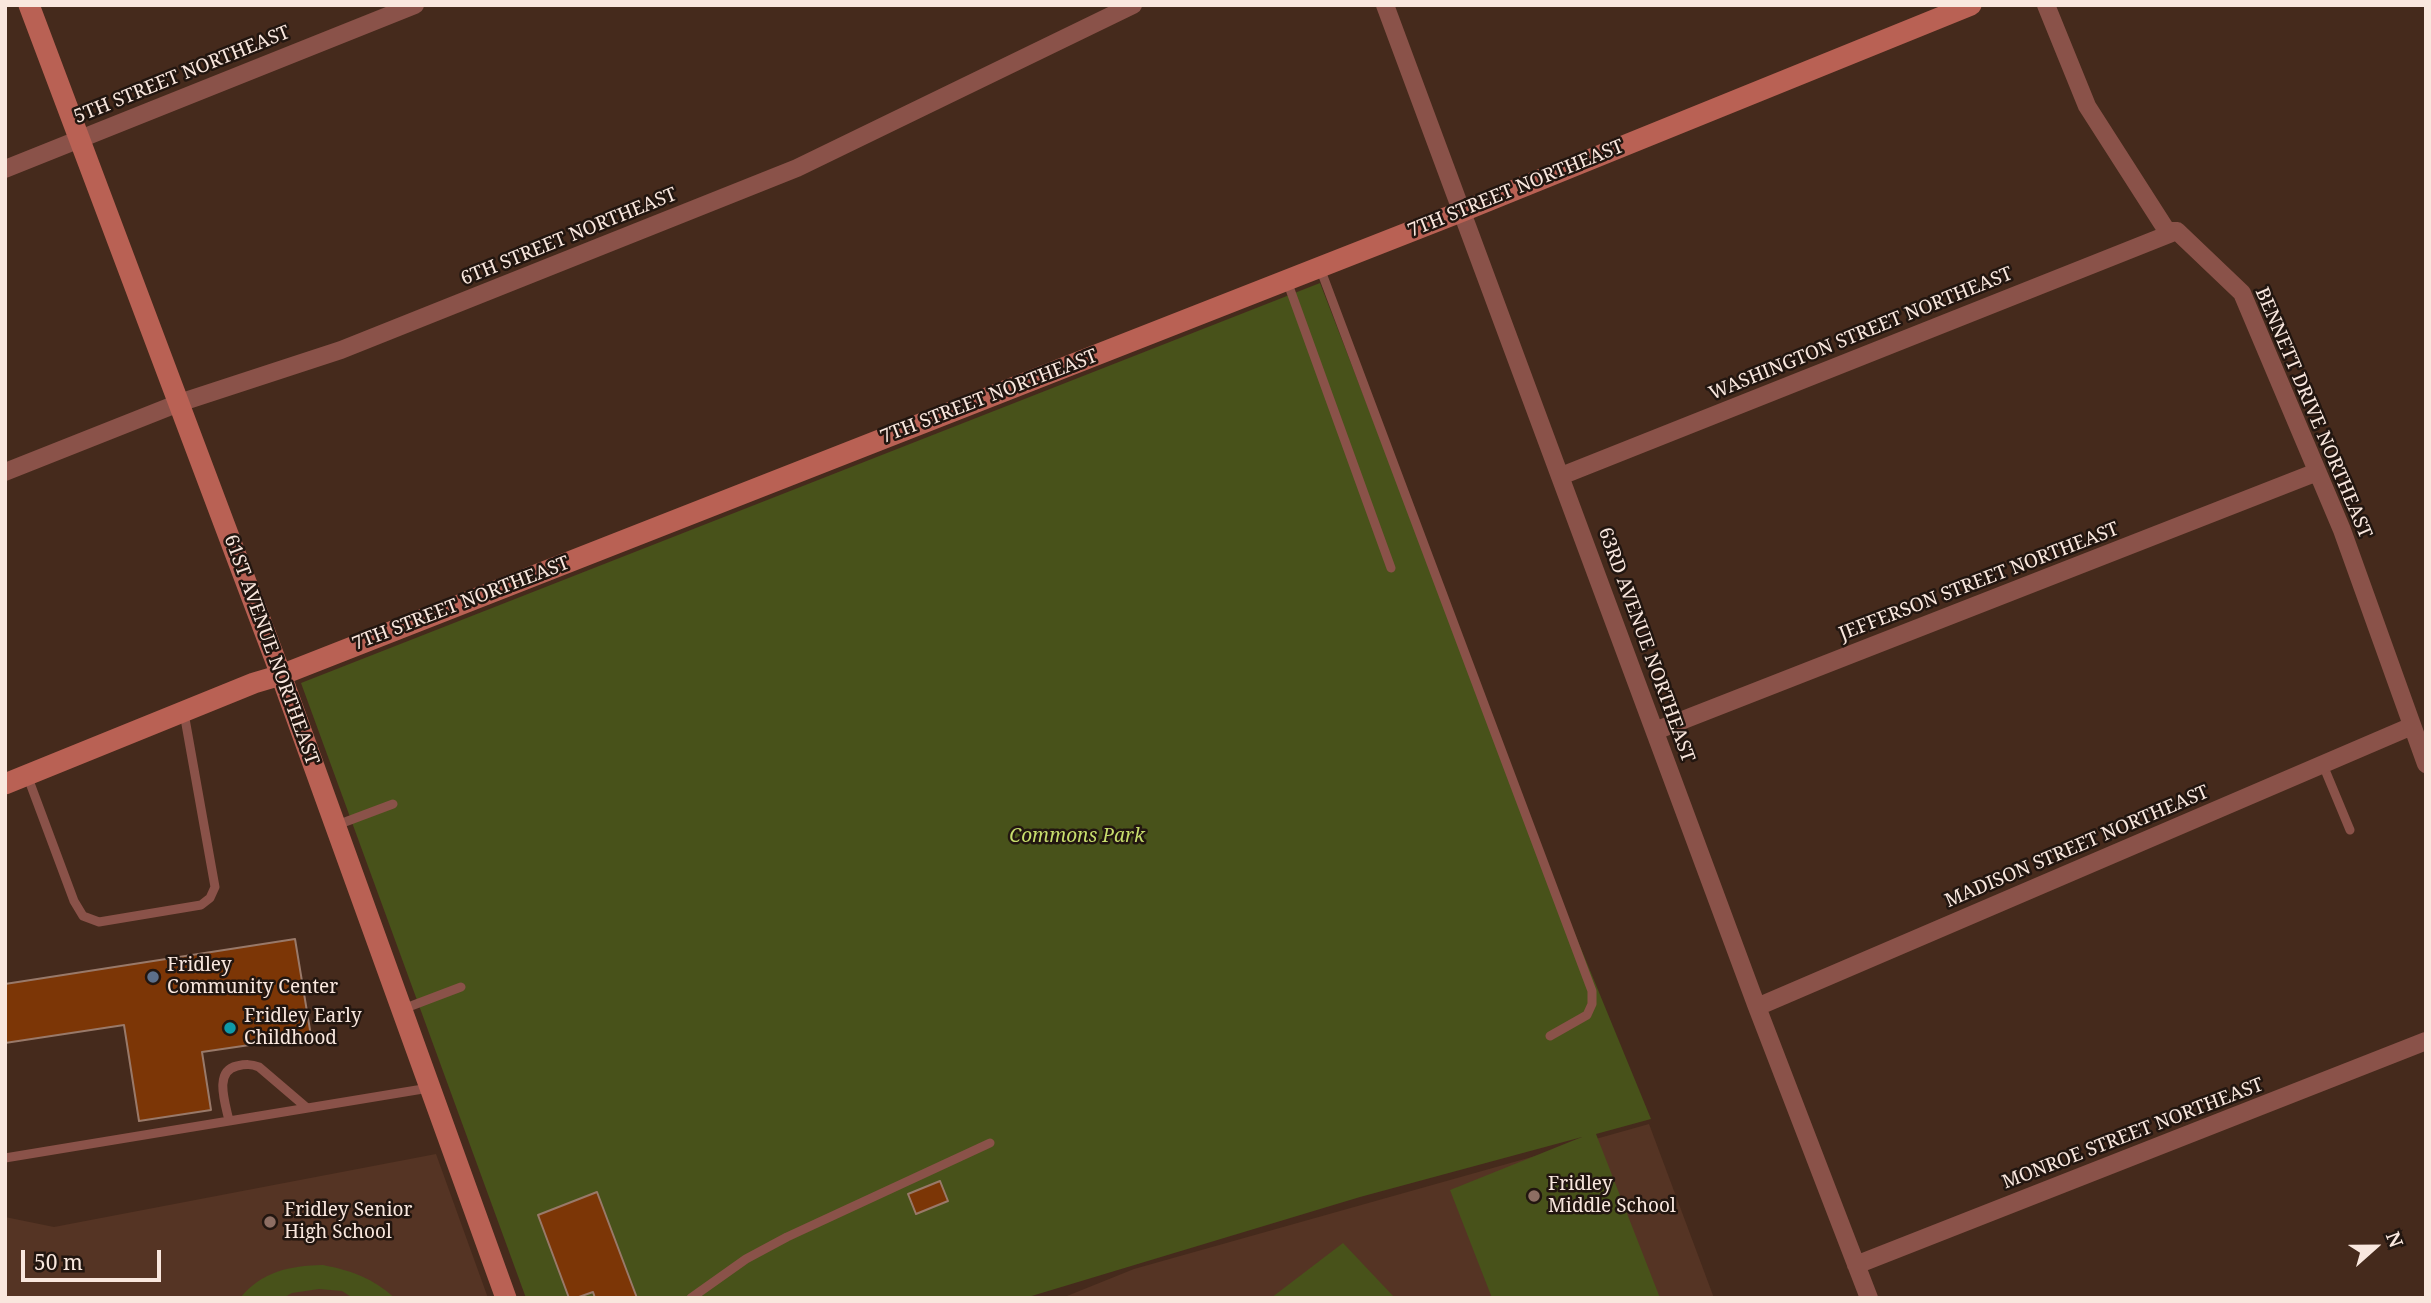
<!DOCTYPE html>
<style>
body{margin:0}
#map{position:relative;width:2431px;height:1303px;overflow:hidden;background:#452a1c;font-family:"Noto Serif",serif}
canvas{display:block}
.frame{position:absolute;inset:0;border:7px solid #f9e7de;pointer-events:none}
.north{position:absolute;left:2340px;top:1212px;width:70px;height:70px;-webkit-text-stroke:5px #221610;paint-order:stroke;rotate:69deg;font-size:19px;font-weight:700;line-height:28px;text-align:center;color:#f9e7de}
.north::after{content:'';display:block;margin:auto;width:24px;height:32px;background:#f9e7de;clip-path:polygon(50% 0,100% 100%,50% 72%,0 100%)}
.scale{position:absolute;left:21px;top:1250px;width:140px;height:32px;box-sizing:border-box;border:4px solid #f9e7de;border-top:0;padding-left:9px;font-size:21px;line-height:24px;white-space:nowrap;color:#f9e7de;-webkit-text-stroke:5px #221610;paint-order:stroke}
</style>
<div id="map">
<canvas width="2431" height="1303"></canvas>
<div class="frame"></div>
<div class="north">N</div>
<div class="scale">50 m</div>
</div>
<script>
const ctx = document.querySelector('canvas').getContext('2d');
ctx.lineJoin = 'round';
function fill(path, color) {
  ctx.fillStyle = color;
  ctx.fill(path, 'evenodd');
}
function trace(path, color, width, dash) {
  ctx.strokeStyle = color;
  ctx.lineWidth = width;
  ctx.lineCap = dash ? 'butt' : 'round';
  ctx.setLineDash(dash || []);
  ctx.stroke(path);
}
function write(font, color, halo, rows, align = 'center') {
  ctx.font = font + ' "Noto Serif",serif';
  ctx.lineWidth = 5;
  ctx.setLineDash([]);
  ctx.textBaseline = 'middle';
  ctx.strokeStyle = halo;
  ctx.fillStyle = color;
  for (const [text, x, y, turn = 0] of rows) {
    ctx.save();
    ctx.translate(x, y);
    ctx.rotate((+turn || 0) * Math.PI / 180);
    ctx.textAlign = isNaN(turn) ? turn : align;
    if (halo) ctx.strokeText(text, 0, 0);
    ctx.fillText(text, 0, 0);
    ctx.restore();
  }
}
fill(new Path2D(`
 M1649 1124 1714 1298H1062L1134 1269Z
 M436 1154 488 1298H5V1217L54 1227Z`), '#553424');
fill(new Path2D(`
 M1320 283 1520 800 1651 1119 1596 1134 1660 1298H1492L1450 1190 1582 1137 1360 1197 1025 1298H526L301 683Z
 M1343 1243 1395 1298H1271Z
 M323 1265C353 1271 372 1278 395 1298H353L342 1291 319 1289 292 1293 283 1298H240C263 1271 289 1266 323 1265Z`), '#48521a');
const building = new Path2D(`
 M295 939 311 1036 202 1052 211 1110 139 1121 124 1025 5 1043V984Z
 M940 1181 948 1201 916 1214 908 1194Z
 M597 1192 637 1298H595L593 1292 576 1298H569L538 1215Z`);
fill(building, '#7c3606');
trace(building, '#997969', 2);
trace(new Path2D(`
 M1320 268 1592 991V1004L1587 1015 1550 1036
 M1287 281 1391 568
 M2323 765 2350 830
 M27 775 74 901 83 916 99 922 201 905 210 898 215 887 184 713
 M337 825 393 804
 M403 1009 461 987
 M229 1121C226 1105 213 1071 237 1066 246 1064 251 1064 259 1067L307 1108
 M5 1158 429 1088
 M691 1298 746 1259 787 1237 990 1143`), '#8a5249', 9);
trace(new Path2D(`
 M1385 5 1757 1007 1869 1298
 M2046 5 2087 106 2167 231H2177L2242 293 2342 530 2426 764
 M5 169 415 5
 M5 472 179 403 341 350 797 168 1133 5
 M1561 476 2177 231
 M1655 731 2317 472
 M1757 1007 2412 726
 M1856 1265 2426 1041`), '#8a5249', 18);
trace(new Path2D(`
 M29 5 281 675 506 1298
 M5 784 254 683 281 675 1463 211 1971 5`), '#b96154', 21);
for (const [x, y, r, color] of [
 [153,977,7,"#5c6f8a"],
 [230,1028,7,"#0f9aa8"],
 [1534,1196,7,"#8d6e63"],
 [270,1222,7,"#8d6e63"]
]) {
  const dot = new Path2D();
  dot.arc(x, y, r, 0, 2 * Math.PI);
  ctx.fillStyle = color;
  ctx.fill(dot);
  trace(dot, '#221610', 2.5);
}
write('19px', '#f9e7de', '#221610', [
 ["5TH STREET NORTHEAST",182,75,-22],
 ["7TH STREET NORTHEAST",1516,189,-22],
 ["6TH STREET NORTHEAST",569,237,-22],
 ["WASHINGTON STREET NORTHEAST",1861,334,-22],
 ["7TH STREET NORTHEAST",989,397,-21],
 ["BENNETT DRIVE NORTHEAST",2313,413,67],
 ["JEFFERSON STREET NORTHEAST",1979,582,-21],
 ["7TH STREET NORTHEAST",461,604,-21],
 ["63RD AVENUE NORTHEAST",1646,645,70],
 ["61ST AVENUE NORTHEAST",271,650,70],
 ["MADISON STREET NORTHEAST",2077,847,-23],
 ["MONROE STREET NORTHEAST",2133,1134,-21]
]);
write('italic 19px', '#c8de6d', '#221610', [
 ["Commons Park",1077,837]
]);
write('19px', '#f9e7de', '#221610', [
 ["Fridley",167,966],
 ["Community Center",167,988],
 ["Fridley Early",244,1017],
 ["Childhood",244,1039],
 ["Fridley",1548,1185],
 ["Middle School",1548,1207],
 ["Fridley Senior",284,1211],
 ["High School",284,1233]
], 'left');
</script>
